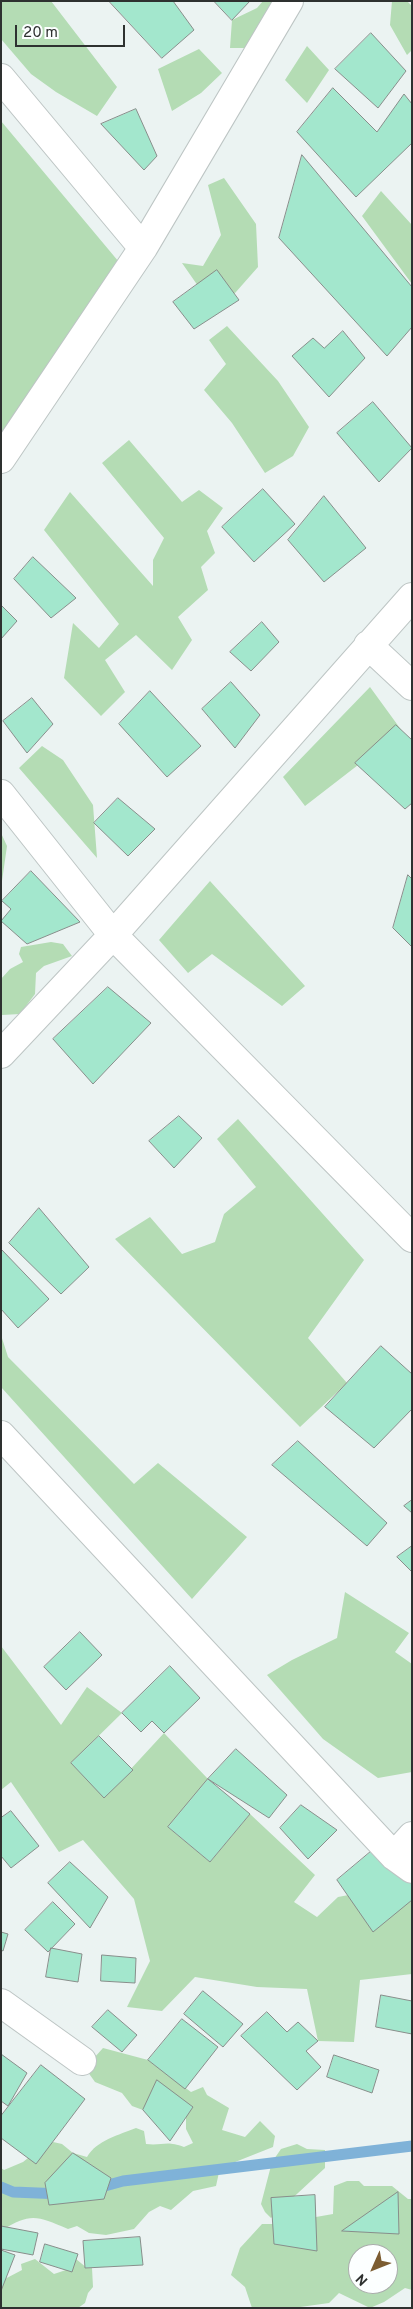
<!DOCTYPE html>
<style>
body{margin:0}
#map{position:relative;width:413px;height:2309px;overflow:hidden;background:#ebf3f2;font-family:Overpass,sans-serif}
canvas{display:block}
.frame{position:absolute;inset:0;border:2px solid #2e3130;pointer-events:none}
.north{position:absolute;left:348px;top:2244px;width:50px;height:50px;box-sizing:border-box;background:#fcffff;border:1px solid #aaadac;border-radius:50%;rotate:226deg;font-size:14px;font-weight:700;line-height:20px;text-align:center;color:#2e3130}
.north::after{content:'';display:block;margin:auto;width:18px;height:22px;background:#7c5d32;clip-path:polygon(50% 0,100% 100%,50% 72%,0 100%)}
.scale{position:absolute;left:15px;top:25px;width:110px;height:22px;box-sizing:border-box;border:2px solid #2e3130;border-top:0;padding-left:6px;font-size:15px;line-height:18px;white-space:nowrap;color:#2e3130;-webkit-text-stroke:4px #fcffff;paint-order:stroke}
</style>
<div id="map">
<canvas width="413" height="2309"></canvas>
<div class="frame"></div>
<div class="north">N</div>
<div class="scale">20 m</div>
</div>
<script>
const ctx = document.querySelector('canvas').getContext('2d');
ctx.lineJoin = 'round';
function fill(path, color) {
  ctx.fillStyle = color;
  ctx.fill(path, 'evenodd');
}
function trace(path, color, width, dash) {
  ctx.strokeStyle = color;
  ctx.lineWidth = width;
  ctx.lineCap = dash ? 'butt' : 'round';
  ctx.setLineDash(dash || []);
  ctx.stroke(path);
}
fill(new Path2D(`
 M1 1H51L117 87 97 116 56 92 31 74 1 39Z
 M263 1H284L263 48H230L232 20 257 8Z
 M392 1H407L412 6V50L407 55 390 25Z
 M307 46 329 70 307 103 285 80Z
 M199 49 222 73 201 93 172 111 158 69Z
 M1 121 129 274 1 453Z
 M224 178 256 224 258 267 228 301 205 296 182 263 203 266 221 235 208 185Z
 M381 191 412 225V284L362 216Z
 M227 326 278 381 309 427 293 456 265 473 232 423 204 390 226 364 209 340Z
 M129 440 182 502 199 490 223 508 207 531 215 553 201 567 208 590 178 617 192 640 172 670 136 635 105 660 125 692 101 716 64 678 73 623 99 648 119 624 44 530 70 492 153 586V560L164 538 102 463Z
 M370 687 402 731 305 806 283 777Z
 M42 746 63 760 93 805 97 858 19 768Z
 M1 833 7 846 1 888Z
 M210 881 305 986 282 1006 212 954 188 973 159 940Z
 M51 942 63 944 72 956 44 966 36 973 35 994 20 1014 2 1015 1 979 10 969 23 962 19 954 21 947Z
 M238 1119 364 1260 308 1338 347 1383 300 1427 115 1239 150 1217 182 1254 215 1242 224 1214 256 1187 217 1139Z
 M1 1335 8 1357 134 1484 158 1463 247 1537 192 1599 1 1387Z
 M345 1592 409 1633 395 1652 412 1664V1772L378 1778 323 1739 267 1675 292 1660 337 1638Z
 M1 1646 61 1725 87 1687 122 1713 71 1763 105 1797 164 1733 208 1779 168 1827 210 1862 250 1814 315 1875 294 1902 317 1917 338 1897 402 1885 412 1896V1974L360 1980 354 2042 318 2041 307 1989 257 1987 195 1977 162 2011 127 2007 150 1961 134 1899 83 1840 59 1852 11 1782 1 1790Z
 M103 2048 148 2060 191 2092 203 2087 207 2095 229 2108 222 2130 245 2137 260 2121 275 2136 273 2147 220 2168 216 2186 193 2191 171 2210 160 2206 149 2212 134 2229 106 2235 89 2233 77 2226 68 2229C37 2216 31 2212 1 2231V2168L4 2170 23 2162 38 2150 53 2142 62 2144 73 2153 87 2157C97 2140 119 2135 136 2128L144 2131 146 2144C163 2146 166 2140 184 2147L193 2143 186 2129V2118L162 2108 143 2110 132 2106 122 2093 95 2082 85 2068Z
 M297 2144 307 2149 325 2150V2168L271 2218 265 2212 261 2204 272 2162 281 2149Z
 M347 2181H359L364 2186H392L408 2199H412V2290L405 2288 384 2302 370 2308 339 2293 329 2303 293 2308H252L245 2287 231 2275 240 2248 262 2224H276L333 2214 334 2186ZM358 2254H388V2284H358Z
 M35 2259 54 2274 66 2270 76 2259 87 2268H92L93 2287 88 2293 85 2303 78 2308H1V2281L22 2270 21 2264Z`), '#b4dcb4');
trace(new Path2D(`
 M1 2187 13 2192 62 2194
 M94 2189 123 2181 412 2146`), '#7fb2d8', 11);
const building = new Path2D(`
 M109 1H173L194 30 162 58Z
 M214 1H250L232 20Z
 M371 33 406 71 378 108 335 69Z
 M333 88 377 132 404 94 412 104V143L356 197 297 132Z
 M136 109 157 156 144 170 101 124Z
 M302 155 412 287V327L387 356 279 238Z
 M217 270 239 300 194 329 173 302Z
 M343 331 365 358 329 397 292 356 313 338 324 348Z
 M373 402 412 448 379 482 337 433Z
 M263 489 295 524 254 562 222 527Z
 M324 496 366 548 324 582 288 540Z
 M33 557 76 598 51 618 14 579Z
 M1 605 17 621 1 639Z
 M262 622 279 642 251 671 230 652Z
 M231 682 260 715 235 748 202 709Z
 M150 691 201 746 167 777 119 724Z
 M32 698 53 724 27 753 3 721Z
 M396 725 412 740V803L405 809 355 763Z
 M118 798 155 829 128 856 94 823Z
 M31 871 80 922 27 944 1 921 11 909 2 901Z
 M408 875 412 879V947L393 928Z
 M108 987 151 1023 93 1084 53 1039Z
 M179 1116 202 1138 174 1168 149 1141Z
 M39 1208 89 1267 61 1294 9 1243Z
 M1 1249 49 1299 18 1328 1 1309Z
 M381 1346 412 1374V1409L374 1448 325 1407Z
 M298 1441 387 1523 367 1546 272 1465Z
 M412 1500V1513L404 1506Z
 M412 1546V1572L397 1557Z
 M80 1632 102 1655 66 1690 44 1667Z
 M170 1666 200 1698 164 1733 152 1721 141 1732 122 1713Z
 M99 1736 133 1770 104 1798 71 1763Z
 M236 1749 287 1795 269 1818 208 1779Z
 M208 1779 250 1814 210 1862 168 1827Z
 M301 1805 337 1830 308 1859 280 1828Z
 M11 1811 39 1846 11 1868 1 1856V1818Z
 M374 1849 412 1882V1900L373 1932 337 1880Z
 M70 1862 108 1897 90 1928 48 1883Z
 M53 1902 75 1924 48 1952 25 1930Z
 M1 1932 8 1934 3 1951 1 1950Z
 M51 1948 82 1954 78 1982 46 1977Z
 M102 1955 136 1958 135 1983 101 1981Z
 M203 1991 243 2024 223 2047 184 2014Z
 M381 1995 412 2001V2034L376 2027Z
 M108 2010 137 2035 122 2052 92 2027Z
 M267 2012 287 2032 298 2022 318 2041 306 2051 321 2067 297 2090 241 2036Z
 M182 2019 218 2047 185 2089 148 2060Z
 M1 2054 27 2073 8 2106 1 2101Z
 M334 2055 379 2070 372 2093 327 2077Z
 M41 2065 85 2099 36 2164 1 2138V2116Z
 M157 2080 193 2107 170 2141 143 2110Z
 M73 2153 111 2178 104 2199 49 2205 45 2183Z
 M398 2192 399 2234 342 2231Z
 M315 2195 317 2251 274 2244 271 2198Z
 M1 2226 38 2233 33 2255 1 2249Z
 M140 2237 143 2265 85 2268 83 2241Z
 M45 2244 78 2254 72 2272 40 2262Z
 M1 2250 15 2255 1 2291Z`);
fill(building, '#a3e7cd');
trace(building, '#888e8b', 1);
const street = new Path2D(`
 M1 78 143 248
 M1 459 143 248 289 1
 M368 645 412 686
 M1 794 113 935 412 1238
 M1 1054 113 935 412 597
 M1 1435 394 1856 412 1869
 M394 1856 412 1836
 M1 2003 82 2061`);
trace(street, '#bdc5c4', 30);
trace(street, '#fff', 28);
</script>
